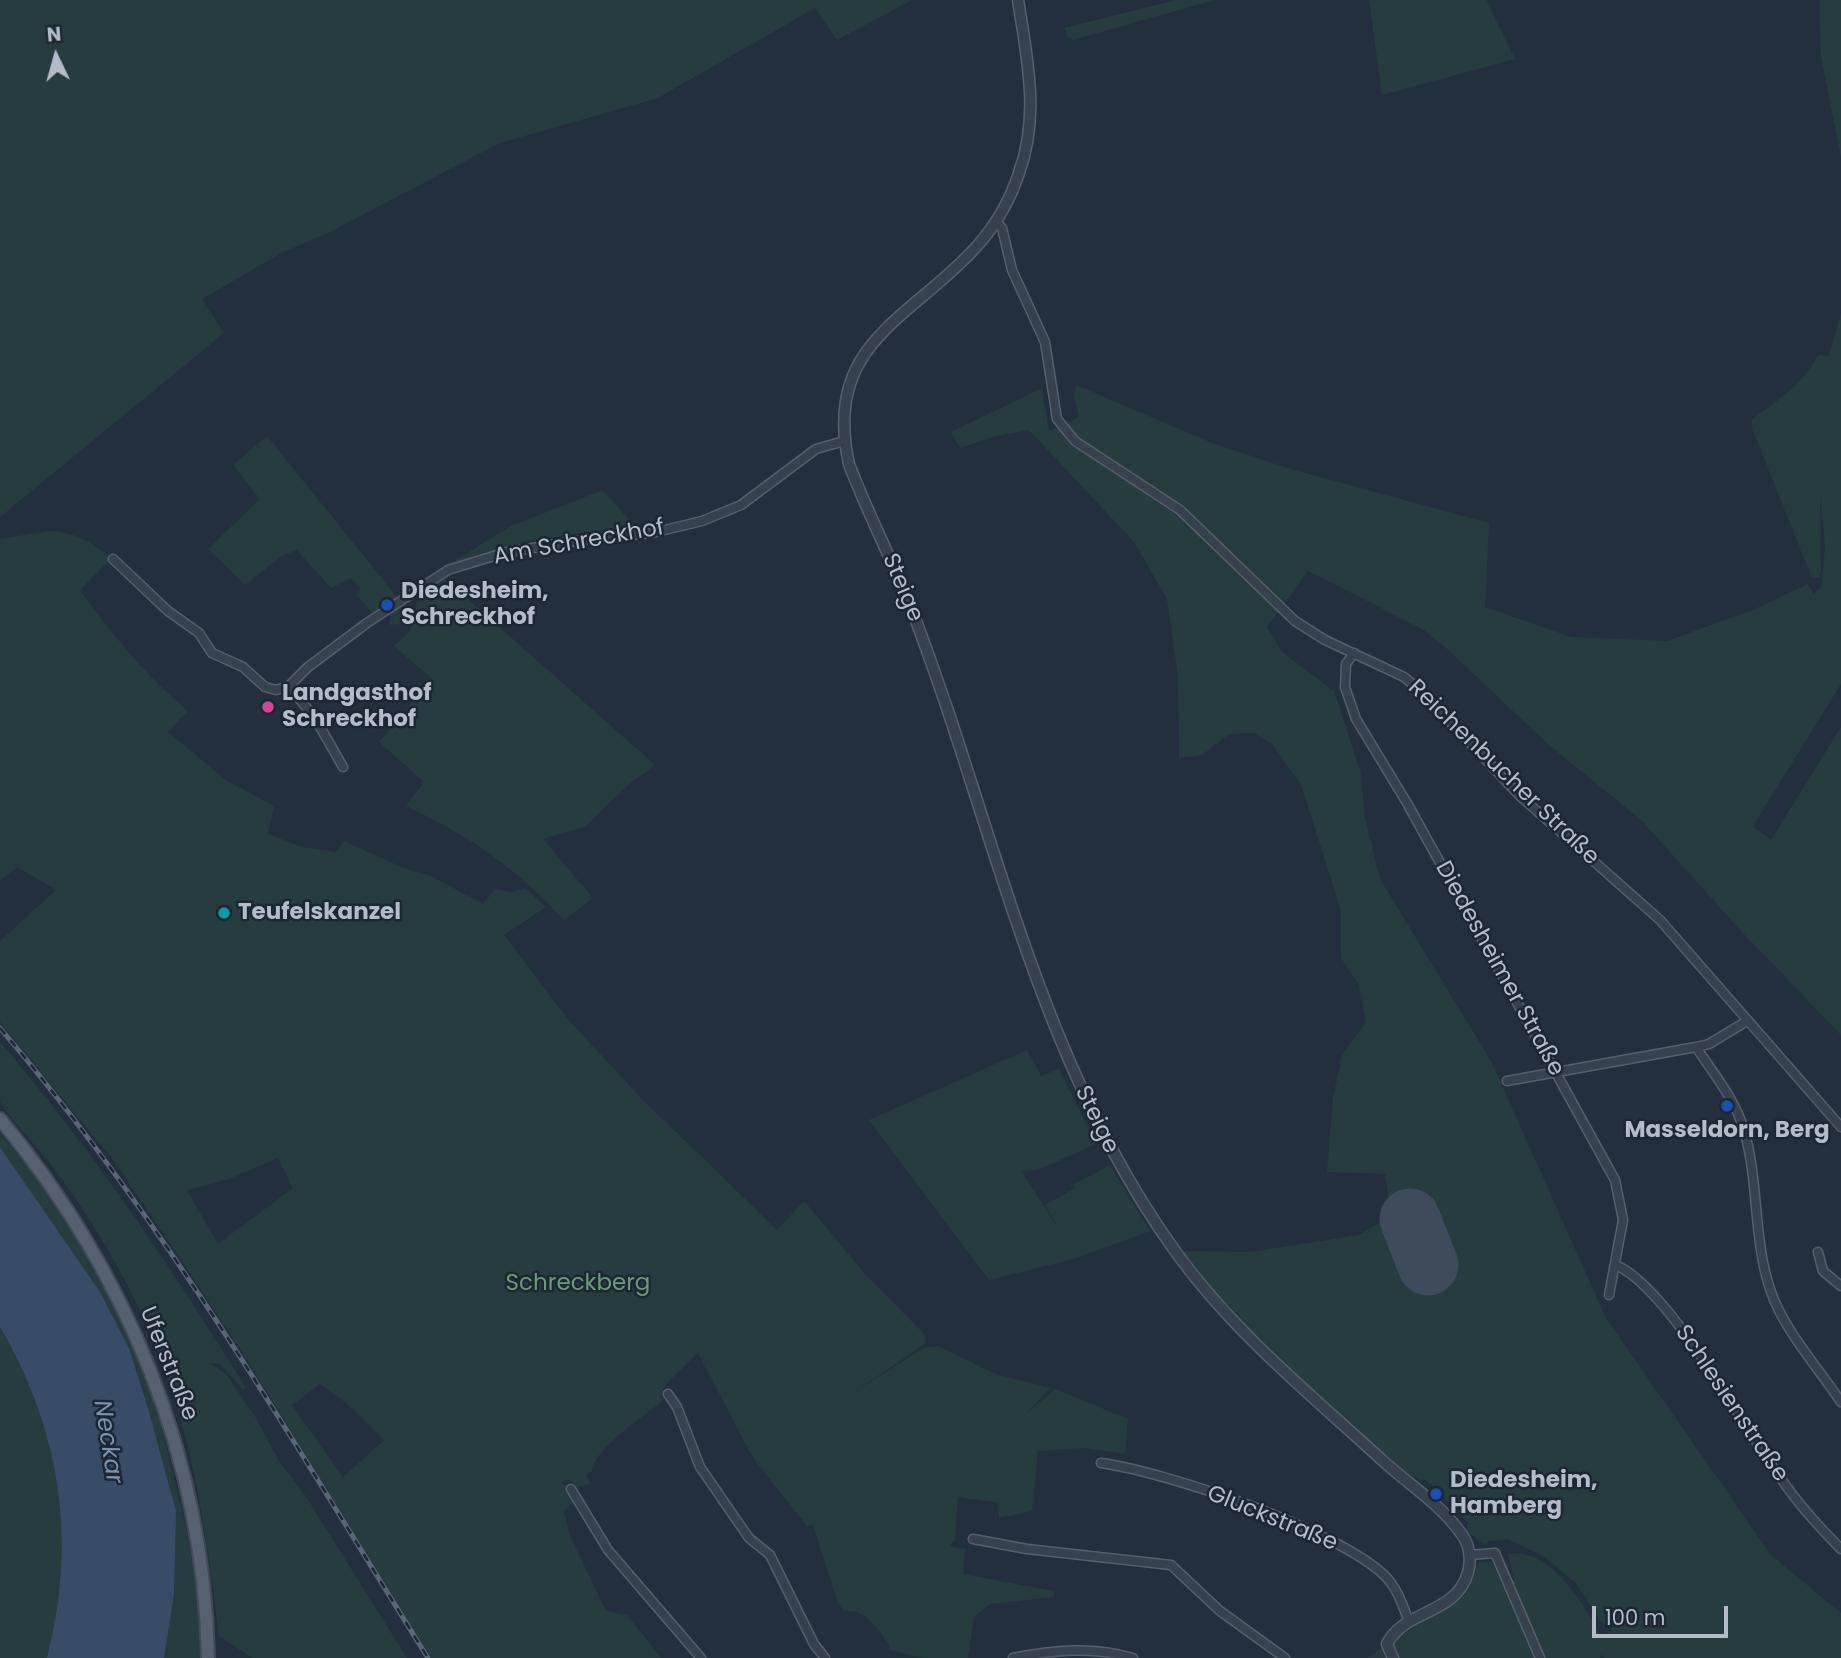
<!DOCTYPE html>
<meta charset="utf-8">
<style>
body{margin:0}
#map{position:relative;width:1841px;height:1658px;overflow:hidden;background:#242f3e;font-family:Poppins,sans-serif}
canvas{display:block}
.north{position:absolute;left:21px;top:21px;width:70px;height:70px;-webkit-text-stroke:5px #1d2633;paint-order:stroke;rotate:355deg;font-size:19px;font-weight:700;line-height:28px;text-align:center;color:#b4bcc9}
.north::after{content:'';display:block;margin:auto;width:24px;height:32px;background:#b4bcc9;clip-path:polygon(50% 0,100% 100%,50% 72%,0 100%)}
.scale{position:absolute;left:1592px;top:1606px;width:136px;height:32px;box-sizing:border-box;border:4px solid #b4bcc9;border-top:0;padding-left:9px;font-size:21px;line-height:24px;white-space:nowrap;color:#b4bcc9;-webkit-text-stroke:5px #1d2633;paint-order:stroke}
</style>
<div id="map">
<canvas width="1841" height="1658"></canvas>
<div class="north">N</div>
<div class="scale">100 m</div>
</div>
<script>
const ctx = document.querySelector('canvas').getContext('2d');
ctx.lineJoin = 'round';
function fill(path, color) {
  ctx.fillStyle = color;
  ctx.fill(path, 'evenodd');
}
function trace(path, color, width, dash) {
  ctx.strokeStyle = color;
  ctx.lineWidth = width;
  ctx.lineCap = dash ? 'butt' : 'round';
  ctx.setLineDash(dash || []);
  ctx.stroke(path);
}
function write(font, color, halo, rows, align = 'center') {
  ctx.font = font + ' Poppins,sans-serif';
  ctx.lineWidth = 5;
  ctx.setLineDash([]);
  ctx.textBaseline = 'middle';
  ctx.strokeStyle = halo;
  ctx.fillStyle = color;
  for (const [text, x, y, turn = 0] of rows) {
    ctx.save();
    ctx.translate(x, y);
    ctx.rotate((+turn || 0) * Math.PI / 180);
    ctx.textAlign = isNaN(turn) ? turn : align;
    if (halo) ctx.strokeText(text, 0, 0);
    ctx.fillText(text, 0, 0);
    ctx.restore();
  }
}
fill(new Path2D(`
 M0 0H912L837 40 815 8 658 98 500 143 328 233 283 252 202 299 224 333 0 517Z
 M1176 0H1214L1073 40 1067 36 1064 28Z
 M1369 0H1486L1515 59 1382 95Z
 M1819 0H1841V158L1821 56Z
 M1841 313V684L1753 826 1771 840 1841 727V1035L1741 931 1642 821 1549 745 1445 647 1424 630 1308 571 1267 627 1281 651 1334 691 1361 774 1365 818 1380 879 1491 1061 1606 1318 1771 1555 1841 1613V1658H1604L1602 1654 1600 1658H1367L1465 1594 1478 1562H1492L1503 1585 1514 1580 1508 1554C1550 1546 1586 1607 1602 1638L1612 1630 1600 1621 1576 1583 1543 1556 1508 1539 1488 1541 1486 1545 1467 1532 1468 1523 1425 1479 1422 1481 1402 1470 1273 1360 1221 1306 1182 1251 1250 1252 1359 1235 1391 1216 1385 1174 1327 1172 1333 1098 1342 1055 1366 1022 1359 985 1341 958V910L1301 785 1272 744 1254 733 1229 734 1202 755 1179 758 1178 676 1167 599 1135 543 1029 430 996 436 960 448 951 432 1042 388 1049 431 1079 417 1074 396 1076 385 1212 443 1294 470 1489 523 1485 607 1571 637 1667 641 1755 609 1808 584 1813 594 1821 587 1825 548 1820 491 1821 569 1819 577 1812 578 1752 428V419C1779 400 1803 384 1818 355L1829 356Z
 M267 436 397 597 372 613 356 594 361 589 351 578 331 588 297 550 282 556 245 585 208 549 260 499 233 465Z
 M603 490 634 526 527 541 444 567 511 526Z
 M48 531C74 532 92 541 111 559L80 590C112 635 146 675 188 711L168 732 226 780 274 806 268 834 302 847 336 852 344 841 406 869 429 875 483 904 495 889 511 892 525 888 546 907 504 935 567 1018 638 1095 777 1230 804 1201 865 1274 925 1335 926 1342 922 1346 850 1395 923 1348 938 1346 998 1375 1050 1388 1026 1414 1055 1389 1128 1419 1125 1454 1083 1448 1038 1451 1032 1511 999 1518V1503L958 1497 955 1540 949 1546 965 1549 963 1574 1054 1591V1597L990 1604 974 1617 968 1658H924L889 1650V1645C878 1629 866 1609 844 1611L838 1603 813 1524 807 1526 753 1458 698 1353 666 1384 660 1396 663 1401C646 1414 593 1450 592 1471L586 1475 591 1484 577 1487 569 1479 561 1483 571 1489 577 1499 564 1511 570 1536 606 1611 627 1615 661 1658H431L253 1369 172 1246 113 1160 0 1022V941L56 890 17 867 0 881V539ZM278 1158 293 1188 218 1244 187 1190 229 1179ZM320 1384 351 1407 384 1440 343 1477 292 1405Z
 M444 578 655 765 628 785 586 826 543 839 593 898 564 920C516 868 470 836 406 806L424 782 379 742 432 679 394 646 410 631 417 601Z
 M406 603 399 624 390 625V613Z
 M0 1042C93 1150 171 1267 246 1388L242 1389 220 1364 210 1363 227 1375 256 1418 279 1461 305 1495 407 1658H252L219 1636C206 1531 192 1428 150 1331 123 1272 89 1214 49 1162 40 1150 3 1112 0 1100 0 1083 0 1060 0 1042Z
 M1027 1050 1041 1076 1059 1069 1096 1144 1040 1169 1022 1172 1060 1231 1045 1205 1075 1188 1073 1185 1110 1165 1150 1231 1077 1258 989 1280 869 1120Z
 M0 1134C52 1193 99 1266 131 1338 152 1387 165 1439 177 1491 191 1546 201 1600 201 1658H164L174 1595 176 1511 148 1408 129 1348 100 1292 0 1147Z
 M0 1327C61 1432 77 1540 47 1658H0Z`), '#263c3f');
fill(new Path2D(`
 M0 1147 100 1292 129 1348 148 1408 176 1511 174 1595 164 1658H47C77 1540 61 1432 0 1327Z`), '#394c67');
trace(new Path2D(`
 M1410 1219 1428 1265`), '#3f4a5a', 61);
const minor = new Path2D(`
 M996 222 1002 228 1012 270 1045 342 1057 419 1075 441 1180 510 1295 621 1325 640 1404 677 1422 692 1520 796 1660 920 1841 1127
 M113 559 168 611 199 633 212 653 243 667 265 687 276 690 289 686 308 667 367 623 448 570 507 552 596 538 652 533 702 521 741 505 816 449 844 441
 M1354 653 1346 664 1345 687 1356 719 1407 803 1615 1180 1623 1220 1609 1295
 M289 686 315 718 343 767
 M1696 1047C1713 1073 1735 1099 1744 1130 1759 1181 1753 1238 1770 1289 1783 1329 1817 1366 1841 1402
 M1507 1081 1696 1047 1709 1044 1747 1021
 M1818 1252 1823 1271 1841 1286
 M1616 1265C1670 1289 1744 1428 1782 1480 1799 1505 1820 1528 1841 1549
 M668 1394 677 1407 700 1467 749 1538 770 1555 814 1644 825 1658
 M1101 1463C1167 1472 1337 1530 1384 1575 1397 1587 1403 1606 1409 1622
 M571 1489 608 1550 701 1658
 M973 1539 1027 1549 1171 1565 1220 1611 1285 1658
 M1470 1555 1495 1553 1540 1658
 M1013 1658C1053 1650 1093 1646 1133 1658`);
const tertiary = new Path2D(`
 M1018 0C1027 58 1040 115 1019 173 1010 200 996 225 977 246 912 319 822 342 849 464 864 504 883 542 900 581 918 622 932 665 947 708 1009 894 1057 1086 1173 1248 1230 1329 1310 1394 1382 1460 1408 1484 1439 1503 1460 1532 1469 1543 1472 1558 1468 1572 1457 1615 1404 1609 1387 1644L1393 1658`);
const primary = new Path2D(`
 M0 1119C127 1272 204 1458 208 1658`);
trace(minor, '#565f6c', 11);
trace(tertiary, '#565f6c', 13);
trace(primary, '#414a57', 16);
trace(minor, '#38414e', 8);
trace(tertiary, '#38414e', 10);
trace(primary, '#56606e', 12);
const rail = new Path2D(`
 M0 1028C165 1221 294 1443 428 1658`);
trace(rail, '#5a6575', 5);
trace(rail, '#1d2633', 2.5, [8]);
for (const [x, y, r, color] of [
 [387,605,7,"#1a4fb4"],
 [268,707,7,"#d1479c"],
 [224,913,7,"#0f9aa8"],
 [1727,1106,7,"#1a4fb4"],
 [1436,1494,7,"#1a4fb4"]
]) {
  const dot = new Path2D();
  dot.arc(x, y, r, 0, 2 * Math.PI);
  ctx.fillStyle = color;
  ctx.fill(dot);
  trace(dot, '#1d2633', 2.5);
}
write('23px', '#b4bcc9', '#1d2633', [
 ["Am Schreckhof",579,543,-10],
 ["Steige",902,588,67],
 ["Reichenbucher Straße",1503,773,44],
 ["Diedesheimer Straße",1499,969,61],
 ["Steige",1096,1120,64],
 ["Uferstraße",168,1364,68],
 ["Schlesienstraße",1731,1404,56],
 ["Gluckstraße",1272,1519,22]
]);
write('bold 23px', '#b4bcc9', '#1d2633', [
 ["Diedesheim,",401,592],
 ["Schreckhof",401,618],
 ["Landgasthof",282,694],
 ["Schreckhof",282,720],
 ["Teufelskanzel",238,913],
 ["Masseldorn, Berg",1727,1131,"center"],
 ["Diedesheim,",1450,1481],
 ["Hamberg",1450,1507]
], 'left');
write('23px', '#6b9a76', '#1d2633', [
 ["Schreckberg",578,1284]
]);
write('italic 24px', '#7c92b1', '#1d2633', [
 ["Neckar",107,1442,81]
]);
</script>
